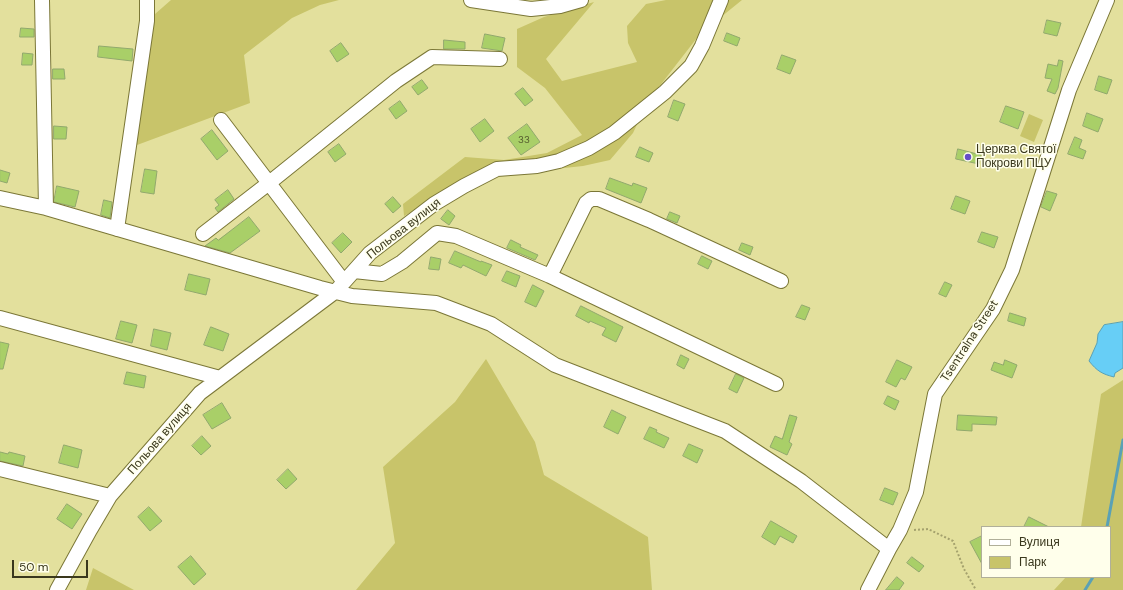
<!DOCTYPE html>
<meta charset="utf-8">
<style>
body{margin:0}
#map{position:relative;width:1123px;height:590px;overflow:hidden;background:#e3e09d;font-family:"DM Sans",sans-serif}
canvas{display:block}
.legend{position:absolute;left:981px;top:526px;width:130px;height:52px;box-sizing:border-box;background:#ffffeb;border:1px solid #b0af99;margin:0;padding:5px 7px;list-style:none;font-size:12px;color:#3a381d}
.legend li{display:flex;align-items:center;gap:8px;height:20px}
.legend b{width:20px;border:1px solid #b0af99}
.scale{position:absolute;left:12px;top:560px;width:76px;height:18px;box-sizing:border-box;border:2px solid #3a381d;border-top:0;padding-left:5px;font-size:12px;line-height:14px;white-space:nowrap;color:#3a381d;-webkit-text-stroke:3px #ffffeb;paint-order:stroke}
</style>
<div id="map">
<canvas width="1123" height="590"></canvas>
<ul class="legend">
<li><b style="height:5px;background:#fff"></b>Вулиця</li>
<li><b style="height:11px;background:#c8c46a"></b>Парк</li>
</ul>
<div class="scale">50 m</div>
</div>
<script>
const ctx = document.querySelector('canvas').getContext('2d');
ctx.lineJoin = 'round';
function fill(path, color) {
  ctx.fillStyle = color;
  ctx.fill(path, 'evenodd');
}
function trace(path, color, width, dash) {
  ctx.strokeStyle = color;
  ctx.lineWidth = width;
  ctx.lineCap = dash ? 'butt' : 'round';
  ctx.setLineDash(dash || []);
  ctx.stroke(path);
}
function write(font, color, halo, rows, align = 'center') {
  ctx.font = font + ' "DM Sans",sans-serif';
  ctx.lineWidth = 3;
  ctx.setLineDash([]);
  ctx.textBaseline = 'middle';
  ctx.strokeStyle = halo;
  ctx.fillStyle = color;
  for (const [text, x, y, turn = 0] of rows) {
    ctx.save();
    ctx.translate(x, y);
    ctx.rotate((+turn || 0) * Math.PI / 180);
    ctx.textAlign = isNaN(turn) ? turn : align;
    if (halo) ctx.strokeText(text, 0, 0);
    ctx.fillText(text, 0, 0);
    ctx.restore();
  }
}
fill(new Path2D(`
 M171 0H339L320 5 292 18 244 55 250 103 129 148 147 21Z
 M666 0H742L700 34 648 101 633 133 610 160 583 166 517 173 478 174 404 216 403 204 465 157 504 160 547 153 582 135 545 88 517 67V29L544 17 594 2 546 59 562 81 637 62 628 43 627 26 646 4Z
 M1029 114 1043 120 1034 142 1020 136Z
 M486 359 535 442 544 475 648 537 652 590H356L395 543 383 467 455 402Z
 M1123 380V590H1054L1066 577H1110V527H1081L1101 394Z
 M93 568 134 590H86Z`), '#c8c46a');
const water = new Path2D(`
 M1123 322V368L1115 373 1114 377C1102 374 1097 371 1089 361L1097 343 1098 334 1104 325Z`);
fill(water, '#67cef6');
trace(water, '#5aa1b5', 1);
trace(new Path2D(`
 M1107 527 1123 440
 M1085 590 1093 577`), '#5aa1b5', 3);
const building = new Path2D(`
 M1047 20 1061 23 1057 36 1044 33Z
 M21 28 34 29V37H20Z
 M727 33 740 38 737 46 724 41Z
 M485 34 505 38 502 51 482 48Z
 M444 40 465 42V49H444Z
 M341 43 349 54 337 62 330 51Z
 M99 46 133 49 132 61 98 57Z
 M23 53 33 54 32 65H22Z
 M782 55 796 60 790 74 777 69Z
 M1059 60 1063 61 1058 88 1055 94 1047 91 1052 79 1045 78 1048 64 1057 66Z
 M53 69H64L65 79H53Z
 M1099 76 1112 80 1107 94 1095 90Z
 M422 80 428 88 418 95 412 87Z
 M523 88 533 100 525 106 515 94Z
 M674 100 685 104 678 121 668 117Z
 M400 101 407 111 396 119 389 109Z
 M1006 106 1024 112 1018 129 1000 122Z
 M1087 113 1103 119 1098 132 1083 126Z
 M485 119 494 131 480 142 471 129Z
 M527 124 540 142 521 155 508 138Z
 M54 126 67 127 66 139H54Z
 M212 130 228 151 217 160 201 139Z
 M1075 137 1082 140 1079 148 1086 151 1083 159 1068 154Z
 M339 144 346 154 335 162 328 152Z
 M640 147 653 153 649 162 636 157Z
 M958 149 981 155 979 164 956 159Z
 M145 169 157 171 154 194 141 192Z
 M0 170 10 173 7 183 0 181Z
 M610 178 632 186 633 183 647 188 641 203 606 189Z
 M57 186 79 191 75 207 54 202Z
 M228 190 234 199 218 212 215 208 219 205 215 200Z
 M1047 191 1057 194 1050 211 1041 207Z
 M956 196 970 201 965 214 951 209Z
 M393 197 401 206 393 213 385 204Z
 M104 200 112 202 110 218 101 215Z
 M448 210 455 216 449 225 441 219Z
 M670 212 680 216 677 223 667 219Z
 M249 217 260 231 230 253 205 246 216 238 218 240Z
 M982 232 998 237 994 248 978 242Z
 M343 233 352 242 341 253 332 243Z
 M511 240 521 245 520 247 538 255 535 260 507 248Z
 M742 243 753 247 750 255 739 250Z
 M455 251 481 262V261L492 265 486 276 463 265 461 268 449 263Z
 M702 256 712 261 708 269 698 264Z
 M431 257 441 259 439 270 429 269Z
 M507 271 520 276 516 287 502 281Z
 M189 274 210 279 206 295 185 290Z
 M945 282 952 285 946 297 939 294Z
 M533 285 544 291 536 307 525 302Z
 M802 305 810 308 805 320 796 317Z
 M581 306 623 327 616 342 602 335 606 328 590 321 589 323 576 316Z
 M1010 313 1026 318 1024 326 1008 321Z
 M121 321 137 325 132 343 116 339Z
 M211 327 229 334 223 351 204 345Z
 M154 329 171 333 167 350 151 346Z
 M0 342 9 344 3 369H0Z
 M681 355 689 359 684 369 677 365Z
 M897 360 912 367 905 380 901 378 896 387 886 382Z
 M1005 360 1017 365 1012 378 991 370 994 362 1003 365Z
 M127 372 146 376 144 388 124 384Z
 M736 374 744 378 737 393 729 389Z
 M888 396 899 401 895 410 884 404Z
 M222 403 231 418 212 429 203 415Z
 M612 410 626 417 618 434 604 427Z
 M790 415 797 417 789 442 792 444 787 455 770 447 775 436 782 439Z
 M958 415 997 417 996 425 972 424V431L957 430Z
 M650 427 657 430 656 432 669 438 664 448 644 439Z
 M202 436 211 446 201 455 192 446Z
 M689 444 703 450 697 463 683 456Z
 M64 445 82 450 78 468 59 463Z
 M0 452 8 454 9 452 25 456 23 466 0 461Z
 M288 469 297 479 286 489 277 480Z
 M885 488 898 493 893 505 880 500Z
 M67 504 82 514 72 529 57 519Z
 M149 507 162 521 150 531 138 517Z
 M1029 517 1049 527H1024Z
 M771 521 797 536 793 543 780 536 775 545 762 537Z
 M982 536V564L970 542Z
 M191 556 206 574 194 585 178 567Z
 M912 557 924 566 919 572 907 563Z
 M897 577 904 583 899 590H886Z`);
fill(building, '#a9cf68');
trace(building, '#91a86d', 1);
const minor = new Path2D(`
 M42 0 46 208
 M471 0 531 9 560 6 581 0
 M221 120 344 282
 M0 198 46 208 320 288 352 296 436 303 491 324 555 365 725 431 801 481 889 549
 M117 229 147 21V0
 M203 234 269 183 396 81 432 57 500 59
 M354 271 382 274 402 262 437 233 456 236 550 276 776 384
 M550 276 586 203 591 199H599L649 220 781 281
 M0 318 220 378
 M0 469 110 496
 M57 590 90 530 110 496 200 393 336 291 370 253 434 204 464 186 497 169 537 166 559 161 589 148 614 133 665 92 691 66 702 46 721 0
 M868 590 889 549 900 530 916 492 935 394 993 309 1012 270 1069 90 1107 0`);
trace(minor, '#7b7737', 16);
trace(new Path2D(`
 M914 530 928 529 953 541 964 569 976 590`), '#a4a16d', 2, [2, 2]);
trace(minor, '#fff', 14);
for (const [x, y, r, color] of [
 [968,157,4,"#644fc8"]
]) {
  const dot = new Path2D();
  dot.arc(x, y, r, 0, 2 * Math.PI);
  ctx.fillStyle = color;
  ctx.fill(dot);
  trace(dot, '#ffffeb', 1.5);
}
write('10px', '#565e30', null, [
 ["33",524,140]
]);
write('12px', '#3a381d', '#ffffeb', [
 ["Церква Святої",976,150],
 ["Покрови ПЦУ",976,164]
], 'left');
write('12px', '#3a381d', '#ffffeb', [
 ["Польова вулиця",404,229,-38],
 ["Tsentralna Street",970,341,-57],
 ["Польова вулиця",160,439,-49]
]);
</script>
